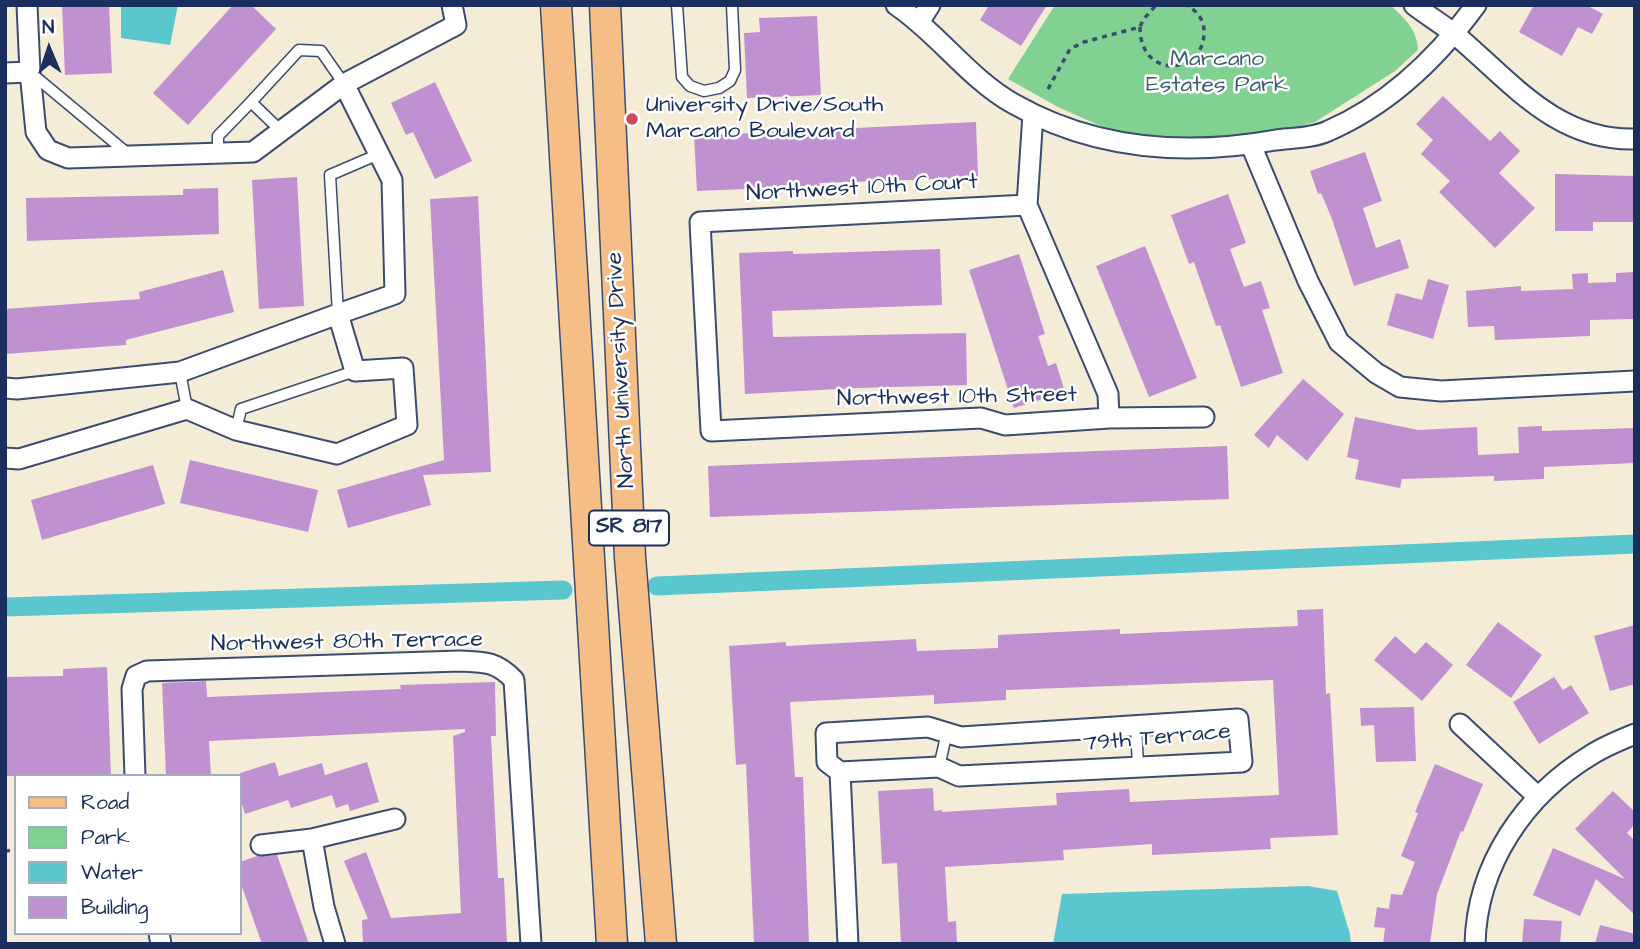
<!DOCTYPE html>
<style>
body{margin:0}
#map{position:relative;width:1640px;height:949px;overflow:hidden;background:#f4ecd7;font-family:"Architects Daughter",sans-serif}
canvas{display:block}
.frame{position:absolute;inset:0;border:7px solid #1b2f5e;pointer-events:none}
.legend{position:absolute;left:14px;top:774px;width:228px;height:161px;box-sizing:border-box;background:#fff;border:2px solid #a4acbf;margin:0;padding:9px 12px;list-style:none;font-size:21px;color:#1b2f5e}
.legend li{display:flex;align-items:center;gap:14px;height:35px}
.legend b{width:35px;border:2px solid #a4acbf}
.north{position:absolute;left:14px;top:14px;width:70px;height:70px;-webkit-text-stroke:5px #fff;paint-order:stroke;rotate:358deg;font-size:19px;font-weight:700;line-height:28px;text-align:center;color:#1b2f5e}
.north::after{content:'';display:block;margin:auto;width:24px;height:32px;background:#1b2f5e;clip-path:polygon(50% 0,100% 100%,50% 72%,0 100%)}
</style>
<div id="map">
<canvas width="1640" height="949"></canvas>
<div class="frame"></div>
<ul class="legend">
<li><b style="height:9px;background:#f6be87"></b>Road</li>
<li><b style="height:19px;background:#81d192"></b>Park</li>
<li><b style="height:19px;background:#5ac7cf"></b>Water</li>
<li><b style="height:19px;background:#c091d0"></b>Building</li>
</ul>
<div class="north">N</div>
</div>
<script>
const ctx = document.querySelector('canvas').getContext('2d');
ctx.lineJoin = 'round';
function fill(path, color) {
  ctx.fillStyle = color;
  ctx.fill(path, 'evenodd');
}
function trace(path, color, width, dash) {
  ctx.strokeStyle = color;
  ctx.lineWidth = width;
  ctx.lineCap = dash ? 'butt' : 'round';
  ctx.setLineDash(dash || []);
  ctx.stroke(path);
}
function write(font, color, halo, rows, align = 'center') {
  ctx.font = font + ' "Architects Daughter",sans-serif';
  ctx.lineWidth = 5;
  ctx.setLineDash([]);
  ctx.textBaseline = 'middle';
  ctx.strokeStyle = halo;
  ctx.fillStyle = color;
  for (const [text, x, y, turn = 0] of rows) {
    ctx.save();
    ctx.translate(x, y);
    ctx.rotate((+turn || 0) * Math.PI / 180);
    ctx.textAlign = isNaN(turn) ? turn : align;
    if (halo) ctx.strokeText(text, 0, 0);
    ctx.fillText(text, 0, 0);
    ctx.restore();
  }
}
fill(new Path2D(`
 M1055 5H1390C1405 19 1417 29 1418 50L1395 71 1315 122 1232 144 1123 136 1058 107 1008 79Z`), '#81d192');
fill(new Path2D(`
 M121 5H178L170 45 121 38Z
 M1308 886 1337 891 1350 934 1351 944H1053L1062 894Z`), '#5ac7cf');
trace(new Path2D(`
 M657 586 1635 544
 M5 607 563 590`), '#5ac7cf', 19);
fill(new Path2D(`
 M62 5H109L112 73 65 75Z
 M233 5H251L276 29 188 125 153 93Z
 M989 5H1047L1021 46 980 20Z
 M1534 5H1586L1603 14 1592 34 1578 27 1562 56 1519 32Z
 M817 16 821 95 747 98 744 33 760 32 759 18Z
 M435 82 472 161 435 179 413 132 406 135 391 103Z
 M1443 96 1490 141 1500 131 1520 151 1499 173 1535 208 1495 248 1439 192 1450 181 1421 154 1433 140 1416 124Z
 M976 122 978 177 939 179 938 175V179L819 183 820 186 697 191 694 136Z
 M1365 152 1382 201 1363 208 1376 248 1400 239 1409 268 1354 286 1332 219 1321 193 1318 194 1310 171Z
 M1555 174 1635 176V222H1593V231H1555Z
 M297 177 304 306 259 309 252 180Z
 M218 188 219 234 27 241 26 198 183 195V189Z
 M1228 194 1246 243 1230 249 1244 287 1261 281 1270 308 1262 310 1283 373 1241 387 1220 325 1216 326 1194 262 1189 264 1171 215Z
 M478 196 491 472 423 475 431 505 348 528 337 490 444 460 430 199Z
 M1145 246 1197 378 1149 397 1096 266Z
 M940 249 942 305 772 311 773 337 966 333 967 385 857 388 745 394 739 253 793 251V254Z
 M1019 254 1045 334 1038 336 1048 366 1056 363 1065 392 1014 408 969 270Z
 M223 270 234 312 126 340V345L5 354V309L140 299 139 292Z
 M1635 272V319L1590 320V336L1495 340 1494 326 1468 327 1466 291 1521 286V291L1573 289 1572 274 1588 273V283L1616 282V273Z
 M1428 279 1449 285 1433 339 1387 325 1396 293 1422 300Z
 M1303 379 1344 414 1307 461 1277 435 1269 448 1254 435Z
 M1355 417 1418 430 1477 427 1478 455 1519 453 1518 427 1542 426V431L1635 428V463L1544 467V479L1494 481V476L1402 479 1400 488 1355 479 1359 460 1347 457Z
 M1227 446 1229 499 710 517 708 466Z
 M190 460 318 490 308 532 180 503Z
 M153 465 165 504 42 540 31 500Z
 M1323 609 1326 694 1330 693 1338 835 1270 838 1271 849 1152 855V844L1063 850 1064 860 945 867 948 922 956 921 957 944H901L897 863 882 864 878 791 933 788 934 811 942 810V812L1057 805 1056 793 1129 789 1130 802 1279 795 1273 680 1006 690V700L934 704V695L790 702 795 777H803L809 944H754L746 764 736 765 729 646 786 642V646L916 639 917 651 998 648V635L1120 629V634L1298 626 1297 610Z
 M1498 622 1542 655 1511 698 1466 665Z
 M1635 625V684L1610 691 1594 636Z
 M1395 636 1415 654 1426 642 1453 665 1422 701 1374 660Z
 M107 667 111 776H5V677L63 676V669Z
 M1554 677 1563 690 1571 685 1589 713 1539 744 1513 702Z
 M206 681 207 697 401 689 400 685 495 682 496 736H491L498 878H504L507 944H363L362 920 368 919 344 861 366 852 391 918 461 913 453 736 465 732V729L209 741 211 776H166L162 683Z
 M1414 707 1416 761 1376 762 1374 725 1361 726 1360 708Z
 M275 762 279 776 322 763 325 775 367 762 379 802 350 811 348 804 336 808 332 795 291 808 288 800 245 814 240 797V773Z
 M1435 764 1483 784 1463 832 1461 831 1437 894 1430 944H1383L1385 928 1374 927 1377 907 1389 909 1391 894 1402 895 1415 862 1401 856 1418 813 1415 812Z
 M1613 791 1635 812V824L1627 833 1635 841V915L1596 879 1580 916 1533 895 1553 848 1625 879 1575 829Z
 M277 855 309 944H262L240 881V862L257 856Z
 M1524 919 1562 921 1560 944H1522Z
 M1600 925 1635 934V944H1595Z`), '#c091d0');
const lane = new Path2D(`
 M677 5 682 77 690 86 704 91 719 88 730 81 735 70 732 5
 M31 73 127 153
 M251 102 299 50 321 51 344 84
 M218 153V136L251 102 281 131
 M338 314 330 175 379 154
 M180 372 187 409
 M236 430 241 409 355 371
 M1136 725 1138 767
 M939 767 947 732`);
const street = new Path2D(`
 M27 5 30 72
 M896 5C939 34 969 79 1014 104 1095 150 1186 156 1276 140 1293 138 1313 138 1328 131 1388 105 1438 57 1476 5
 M1414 5C1428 16 1444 25 1458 37 1512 83 1557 141 1635 139
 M920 21 930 5
 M5 73 30 72 36 132 48 150 68 158 253 152 344 84 456 25 452 5
 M1033 114 1027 205 1108 394 1109 418
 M1251 145 1308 281 1339 342 1376 373 1400 387 1441 391 1635 381
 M1027 205 700 222 711 431 981 418 1005 425 1109 418 1204 417
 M5 388 17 389 180 372 338 314
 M5 458 19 459 187 409 236 430 337 454 407 425 403 368 355 371 338 314 395 294 392 180 344 84
 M1238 719 1242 762 959 776 939 767 840 772 827 762 826 733 928 727 961 737Z
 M1460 724 1537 796
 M840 772 848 944
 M135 776 132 689 136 676 147 671 460 661C484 662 496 661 514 680L531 944
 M312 839 324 907 335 944
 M261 845 312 839 395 819
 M159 933 161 944
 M1475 944C1477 864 1525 795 1591 755 1605 746 1620 740 1635 734`);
const primary = new Path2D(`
 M556 5 612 944
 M605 5 630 557 661 944`);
trace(lane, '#3c4b70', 13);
trace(street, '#3c4b70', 23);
trace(primary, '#3c4b70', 33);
trace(new Path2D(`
 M1140 27C1140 82 1206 74 1204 31 1204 19 1196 10 1186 5
 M1048 89 1070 49 1084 42 1140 27 1143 20 1156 5
 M5 851 16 850`), '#3c4b70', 3.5, [5, 5]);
trace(lane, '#fff', 10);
trace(street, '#fff', 19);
trace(primary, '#f6be87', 30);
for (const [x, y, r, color] of [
 [632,119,7,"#d1495b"]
]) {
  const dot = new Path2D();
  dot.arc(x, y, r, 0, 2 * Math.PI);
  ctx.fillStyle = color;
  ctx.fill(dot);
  trace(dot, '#fff', 2.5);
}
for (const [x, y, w] of [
 [629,528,80]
]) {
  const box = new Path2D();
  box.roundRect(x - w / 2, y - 17.5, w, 35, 5);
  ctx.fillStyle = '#fff';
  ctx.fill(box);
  trace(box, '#1b2f5e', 2);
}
write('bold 21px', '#1b2f5e', null, [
 ["SR 817",629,528]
]);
write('23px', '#3a606e', '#fff', [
 ["Marcano",1217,60],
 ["Estates Park",1217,86]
]);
write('23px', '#1b2f5e', '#fff', [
 ["University Drive/South",646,106],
 ["Marcano Boulevard",646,132]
], 'left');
write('23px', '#1b2f5e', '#fff', [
 ["Northwest 10th Court",862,189,-3],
 ["North University Drive",622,370,-93],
 ["Northwest 10th Street",957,398,-1],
 ["Northwest 80th Terrace",347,643,-1],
 ["79th Terrace",1157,739,-5]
]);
</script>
